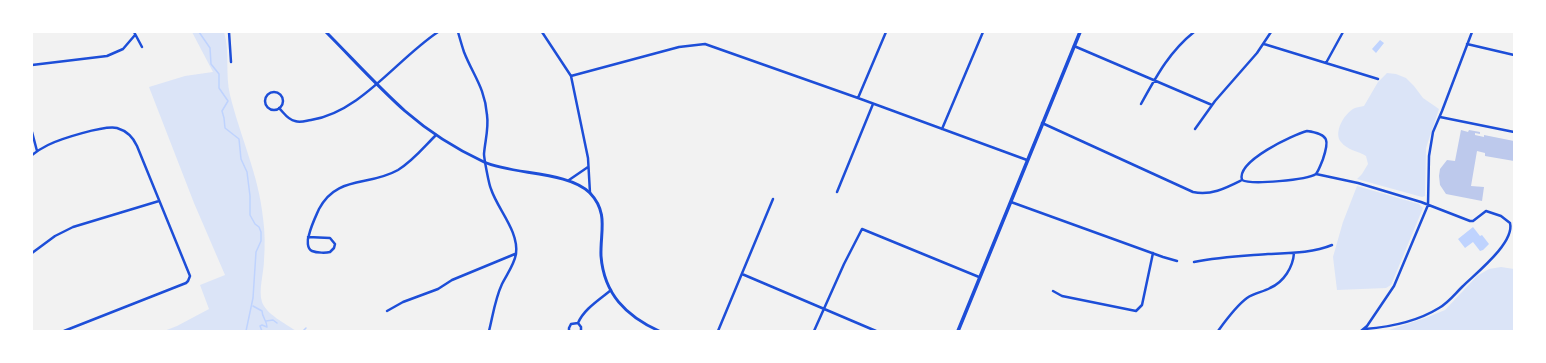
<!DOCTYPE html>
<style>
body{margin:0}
#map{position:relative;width:1546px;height:363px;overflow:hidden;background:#f2f2f2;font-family:"DM Sans",sans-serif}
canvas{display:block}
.frame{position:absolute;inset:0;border:33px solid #fff;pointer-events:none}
</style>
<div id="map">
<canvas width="1546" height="363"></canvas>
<div class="frame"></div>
</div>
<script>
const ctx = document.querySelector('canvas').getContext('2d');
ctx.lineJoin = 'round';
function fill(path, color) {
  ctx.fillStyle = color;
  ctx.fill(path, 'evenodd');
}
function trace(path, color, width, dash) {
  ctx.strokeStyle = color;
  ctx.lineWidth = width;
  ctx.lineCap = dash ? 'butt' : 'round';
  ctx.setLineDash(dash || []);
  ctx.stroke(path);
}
fill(new Path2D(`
 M192 32H224C230 52 225 74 230 95 240 136 259 176 263 218 265 232 265 246 264 260 264 272 258 291 262 302 267 315 285 323 296 331H164L177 326 209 309 200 285 225 275 194 203 149 87 185 76 213 72Z
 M1387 73 1396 74 1406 78 1414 86 1423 98 1439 109 1426 148 1425 196 1422 197 1357 179 1362 174 1368 164 1366 156C1358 151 1347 150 1341 142 1333 133 1344 113 1355 108 1357 107 1361 107 1364 106L1378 82Z
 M1357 186 1419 204 1423 208 1391 285 1386 288 1337 290 1333 257 1343 222Z
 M1501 267 1514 269V331H1386L1428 317 1445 310 1477 276 1489 269Z`), '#dbe4f7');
fill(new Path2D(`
 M1380 40 1384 43 1376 53 1372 49Z
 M1473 227 1480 236 1482 235 1489 244 1483 250 1480 251 1473 242 1465 248 1458 239Z`), '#bfd3fe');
trace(new Path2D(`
 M199 32 210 48 211 64 219 74V88L228 101 222 111 224 118 225 128 239 139 241 159 247 172 250 196V215L255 224 259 227 261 232V241L256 252 253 298 246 331
 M253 306 262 311C262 317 267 321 267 327L262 325 260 326 262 331
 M266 321 273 320 277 323
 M303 331 306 328`), '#bfd3fe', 1.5);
fill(new Path2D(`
 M1461 130 1468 132 1469 130 1480 132V134L1475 133V135L1484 137V135L1514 141V161L1485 156V153L1477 151 1471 186 1484 187 1482 201 1446 194 1440 185 1439 176 1440 169 1447 160 1455 161Z`), '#bdc9ec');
trace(new Path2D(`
 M134 32 142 47
 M229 32 231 62
 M458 32C460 39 462 46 464 52 473 75 485 88 487 115 489 128 485 141 484 154 484 158 489 185 491 189 498 210 519 231 516 254 514 265 507 274 502 284 495 299 493 315 489 331
 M542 32 571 76 588 158 590 193
 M1264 44 1378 79
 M1467 44 1514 55
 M1074 46 1212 105
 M1326 63 1343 32
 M32 65 107 56 123 49 135 35
 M571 76 679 47 705 44 858 98 1027 160
 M265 101a9 9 0 1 1 18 0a9 9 0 1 1-18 0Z
 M858 98 886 32
 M1141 104C1156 77 1169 52 1194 32
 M279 108C284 113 288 120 295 121 300 123 305 121 311 120 361 112 397 59 438 32
 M1440 117 1514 132
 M1042 123 1193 192C1211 196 1226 188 1242 180
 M942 129 983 32
 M1195 129 1215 101 1257 53 1271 32
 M1307 131C1330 134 1329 141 1323 159 1321 164 1319 170 1316 174 1307 180 1251 185 1242 180 1236 161 1293 135 1307 131Z
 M32 132 37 151
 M32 155C37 151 42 148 48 145 60 139 104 125 117 128 127 131 133 137 137 146L190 276 188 281 186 283 64 331
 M1316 174 1358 183 1421 202 1470 221H1473L1486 211 1501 216 1510 223C1515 243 1475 274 1462 287 1454 295 1448 303 1439 308 1418 321 1390 327 1365 329
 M569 180 588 167
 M837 192 873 104
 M1011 202 1163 257 1177 261
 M308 237 330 238 335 244 334 248 330 252C326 253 317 253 312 251 307 249 307 240 309 235 311 226 315 218 319 209 337 175 368 187 398 170 413 161 424 147 436 135
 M32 253 55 236 73 227 159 201
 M1194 262C1219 257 1243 256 1268 254 1289 253 1313 253 1332 245
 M742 274 876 331
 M1053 291 1062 296 1136 311 1142 305 1153 253
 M387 311 403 302 438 289 452 280 515 254
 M578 323C584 309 599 300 611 290
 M578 323 581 327V331
 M569 331V328L571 324 578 323
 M718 331 773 199
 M814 331 844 264 862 229 979 277
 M1218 331C1226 320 1236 306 1247 298 1254 293 1263 292 1270 288 1284 282 1293 267 1294 253
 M1361 331 1367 326 1394 286 1428 205 1429 156 1433 132 1442 111 1472 32`), '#1d4ed8', 2.5);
trace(new Path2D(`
 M326 32C352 58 377 86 405 111 428 131 456 149 484 162 513 175 568 171 590 193 609 213 600 232 601 256 604 294 626 316 659 331`), '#1d4ed8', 3);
trace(new Path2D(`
 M958 331 1080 32`), '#1d4ed8', 3.5);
</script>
